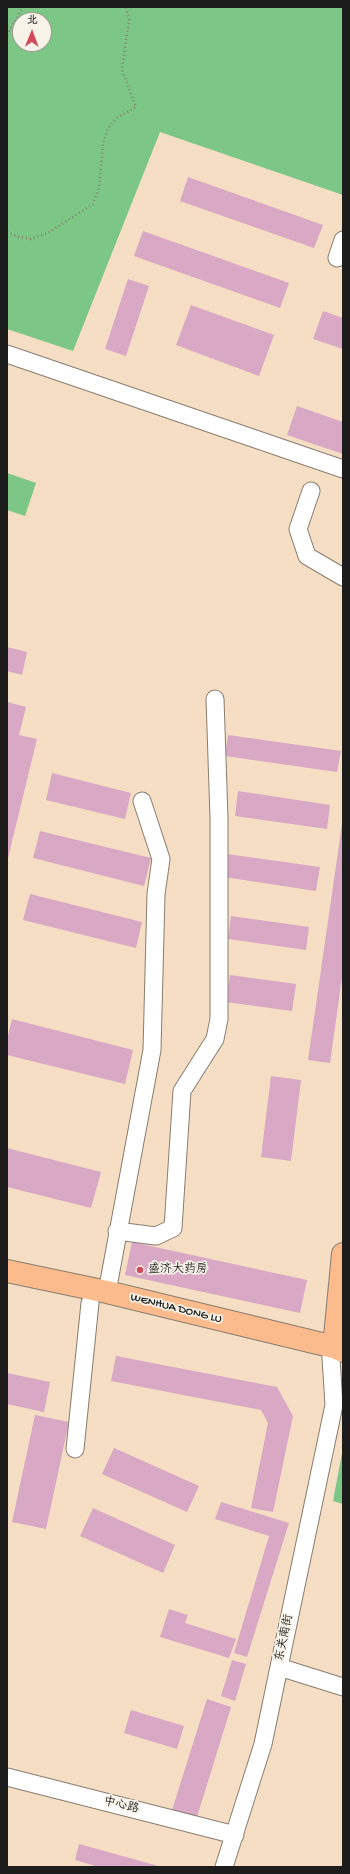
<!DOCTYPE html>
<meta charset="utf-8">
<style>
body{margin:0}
#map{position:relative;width:350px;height:1874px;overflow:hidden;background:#f5dec3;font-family:"Gochi Hand","LXGW WenKai TC",sans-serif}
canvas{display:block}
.frame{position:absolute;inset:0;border:8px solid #1c1c1c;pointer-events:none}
.north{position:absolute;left:12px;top:12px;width:40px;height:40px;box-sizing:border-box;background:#f7f3e8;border:1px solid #9f9d96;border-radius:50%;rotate:1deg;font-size:11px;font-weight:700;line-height:16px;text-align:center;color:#1c1c1c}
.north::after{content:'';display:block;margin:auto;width:14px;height:18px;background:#d1495b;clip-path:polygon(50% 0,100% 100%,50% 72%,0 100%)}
</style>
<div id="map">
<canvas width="350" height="1874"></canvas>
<div class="frame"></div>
<div class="north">北</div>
</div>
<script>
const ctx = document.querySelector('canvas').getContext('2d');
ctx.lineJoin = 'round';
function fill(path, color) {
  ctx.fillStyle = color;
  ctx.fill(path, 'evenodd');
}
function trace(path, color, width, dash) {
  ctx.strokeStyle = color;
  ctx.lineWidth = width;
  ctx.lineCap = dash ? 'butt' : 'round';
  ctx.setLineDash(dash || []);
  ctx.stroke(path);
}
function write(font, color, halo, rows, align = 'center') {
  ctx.font = font + ' "Gochi Hand","LXGW WenKai TC",sans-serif';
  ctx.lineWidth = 3.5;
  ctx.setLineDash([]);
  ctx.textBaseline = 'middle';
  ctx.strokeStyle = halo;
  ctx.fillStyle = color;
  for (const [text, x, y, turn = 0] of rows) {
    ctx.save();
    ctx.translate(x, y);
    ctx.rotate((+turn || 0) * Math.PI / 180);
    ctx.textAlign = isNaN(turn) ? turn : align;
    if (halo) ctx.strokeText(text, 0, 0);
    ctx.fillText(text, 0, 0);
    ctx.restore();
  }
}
fill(new Path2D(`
 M7 7H343V195L160 132 73 351 7 329ZM20 20H44V44H20Z
 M7 473 36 483 25 516 7 510Z
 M343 1448V1504L333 1501Z`), '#7cc785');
fill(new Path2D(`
 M188 177 323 225 314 248 180 201Z
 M143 231 289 283 280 308 134 256Z
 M128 279 149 286 126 356 105 349Z
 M191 305 274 335 259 376 176 345Z
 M323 311 343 318V349L313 339Z
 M297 406 343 422V454L287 435Z
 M7 647 27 652 22 675 7 671Z
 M7 702 26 707 19 735 37 739 8 858Z
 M228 735 341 751 337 772 225 756Z
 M52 773 131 793 125 819 46 800Z
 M238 791 330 805 327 829 235 816Z
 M342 824 343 970 330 1063 308 1060Z
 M40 831 151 858 144 886 33 858Z
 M227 854 320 867 316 891 224 877Z
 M30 894 142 922 136 948 23 920Z
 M231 916 309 927 306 950 228 939Z
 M230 975 296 984 292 1011 226 1002Z
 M12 1019 133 1050 125 1084 7 1055V1040Z
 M271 1076 301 1080 291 1161 261 1157Z
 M7 1148 101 1172 91 1208 7 1187Z
 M132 1242 307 1280 300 1313 125 1275Z
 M116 1356 277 1387 293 1416 273 1512 251 1508 268 1423 261 1410 111 1381Z
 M7 1373 50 1382 44 1412 7 1404Z
 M35 1415 69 1422 46 1529 12 1522Z
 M114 1448 199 1486 187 1512 102 1474Z
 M221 1502 289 1523 247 1657 234 1653 269 1536 215 1519Z
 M93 1508 175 1545 163 1573 80 1536Z
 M169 1609 188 1615 185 1623 236 1639 229 1658 160 1637Z
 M232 1660 246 1664 235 1701 221 1696Z
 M207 1699 231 1707 197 1817 172 1810Z
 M131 1710 184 1726 177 1749 124 1733Z
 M79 1844 162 1867H99L75 1860Z`), '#d8a8c5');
const minor = new Path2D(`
 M337 258 343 240
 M7 354 343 469
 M311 491 298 529 307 556 343 577
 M117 1231 156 1236 173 1228 182 1091 215 1039 219 1019V818L215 699
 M107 1292 152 1050 156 894 161 859 142 801
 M75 1449 90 1303
 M279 1667 343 1687
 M7 1777 235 1835
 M224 1867 263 1744 279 1667 334 1405 331 1358 334 1347`);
const major = new Path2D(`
 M7 1271 107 1292 334 1347 343 1351
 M334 1347 343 1254`);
trace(minor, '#887d70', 19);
trace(major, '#887d70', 24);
trace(new Path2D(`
 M7 35 23 7
 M7 232 16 236 30 239 48 233 93 204 99 188 103 144 108 128 117 118 136 107 122 70 129 20 126 7`), '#887d70', 2.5, [1, 3]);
trace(minor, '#fff', 17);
trace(major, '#fbbb8d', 22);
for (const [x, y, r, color] of [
 [140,1270,4,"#d1495b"]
]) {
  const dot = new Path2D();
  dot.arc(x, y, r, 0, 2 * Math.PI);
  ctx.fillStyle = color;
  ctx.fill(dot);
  trace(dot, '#f7f3e8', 1.5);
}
write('12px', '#1c1c1c', '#f7f3e8', [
 ["盛济大药房",148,1270]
], 'left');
write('12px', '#1c1c1c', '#f7f3e8', [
 ["WENHUA DONG LU",176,1309,14],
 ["东关南街",285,1638,-78],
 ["中心路",121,1806,14]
]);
</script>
